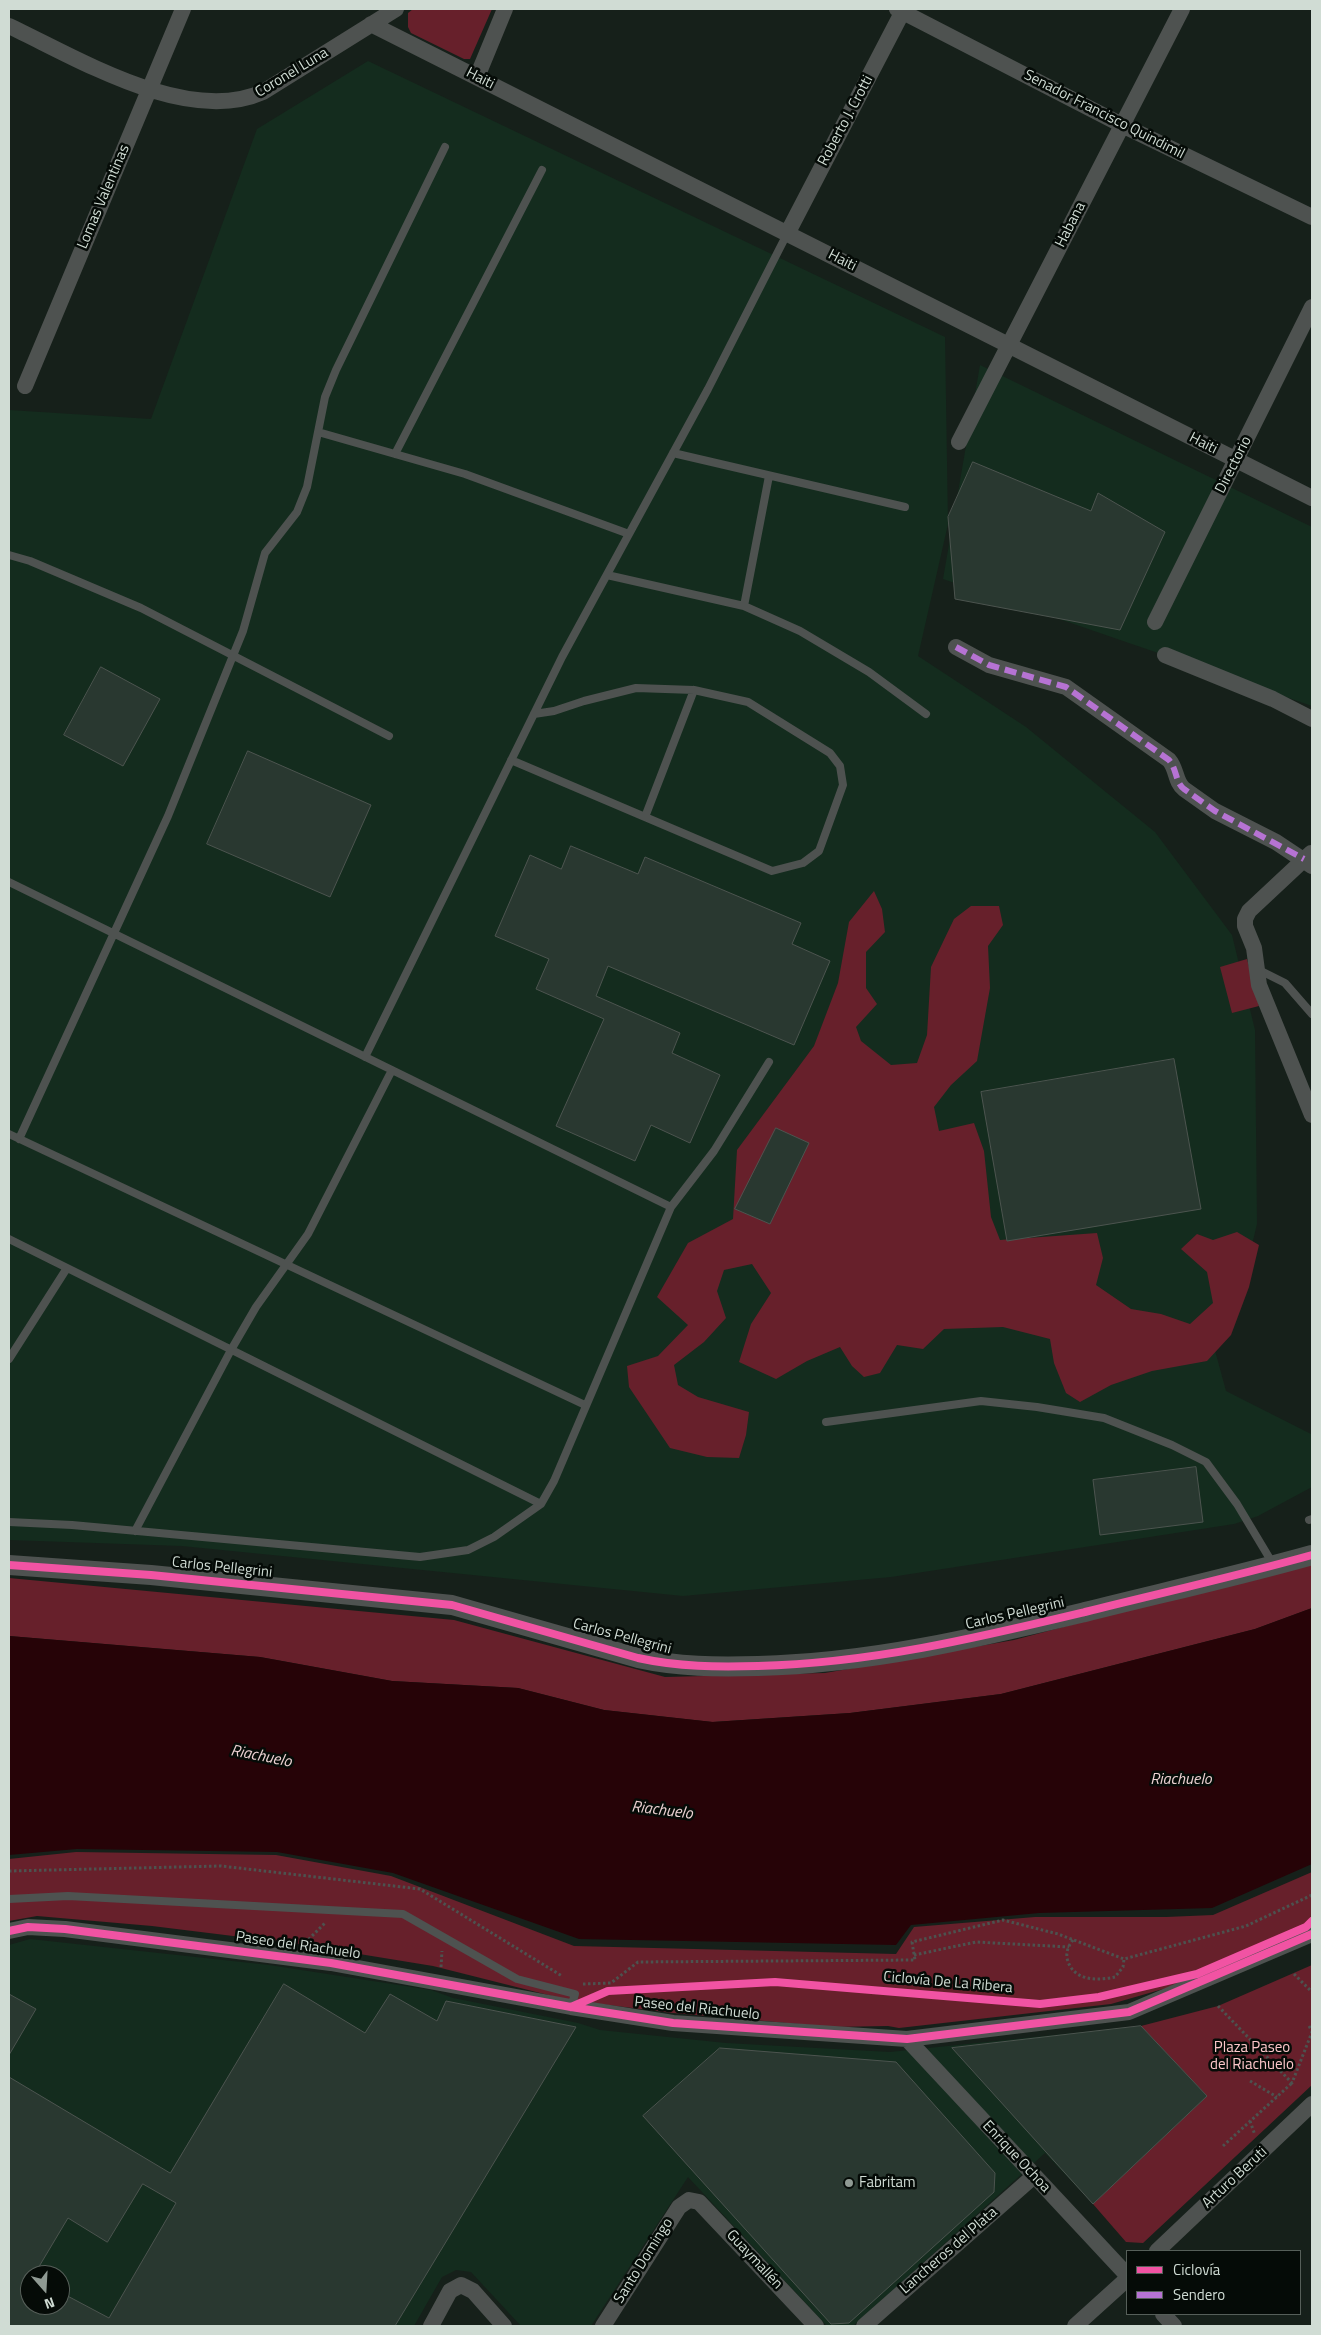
<!DOCTYPE html>
<meta charset="utf-8">
<style>
body{margin:0}
#map{position:relative;width:1321px;height:2335px;overflow:hidden;background:#16201a;font-family:"Titillium Web",sans-serif}
canvas{display:block}
.frame{position:absolute;inset:0;border:10px solid #d0dcd4;pointer-events:none}
.legend{position:absolute;left:1126px;top:2250px;width:175px;height:65px;box-sizing:border-box;background:#050b07;border:1px solid #565f59;margin:0;padding:6px 9px;list-style:none;font-size:15px;color:#d0dcd4}
.legend li{display:flex;align-items:center;gap:10px;height:25px}
.legend b{width:25px;border:1px solid #565f59}
.north{position:absolute;left:20px;top:2265px;width:50px;height:50px;box-sizing:border-box;background:#050b07;border:1px solid #565f59;border-radius:50%;rotate:161deg;font-size:14px;font-weight:700;line-height:20px;text-align:center;color:#d0dcd4}
.north::after{content:'';display:block;margin:auto;width:18px;height:22px;background:#8f9a93;clip-path:polygon(50% 0,100% 100%,50% 72%,0 100%)}
</style>
<div id="map">
<canvas width="1321" height="2335"></canvas>
<div class="frame"></div>
<ul class="legend">
<li><b style="height:6px;background:#f153a3"></b>Ciclovía</li>
<li><b style="height:6px;background:#b673d3"></b>Sendero</li>
</ul>
<div class="north">N</div>
</div>
<script>
const ctx = document.querySelector('canvas').getContext('2d');
ctx.lineJoin = 'round';
function fill(path, color) {
  ctx.fillStyle = color;
  ctx.fill(path, 'evenodd');
}
function trace(path, color, width, dash) {
  ctx.strokeStyle = color;
  ctx.lineWidth = width;
  ctx.lineCap = dash ? 'butt' : 'round';
  ctx.setLineDash(dash || []);
  ctx.stroke(path);
}
function write(font, color, halo, rows, align = 'center') {
  ctx.font = font + ' "Titillium Web",sans-serif';
  ctx.lineWidth = 5;
  ctx.setLineDash([]);
  ctx.textBaseline = 'middle';
  ctx.strokeStyle = halo;
  ctx.fillStyle = color;
  for (const [text, x, y, turn = 0] of rows) {
    ctx.save();
    ctx.translate(x, y);
    ctx.rotate((+turn || 0) * Math.PI / 180);
    ctx.textAlign = isNaN(turn) ? turn : align;
    if (halo) ctx.strokeText(text, 0, 0);
    ctx.fillText(text, 0, 0);
    ctx.restore();
  }
}
fill(new Path2D(`
 M368 61 945 337 948 524 918 656 1026 727 1155 832 1232 935 1255 1030 1257 1224 1237 1307 1211 1336 1226 1391 1311 1434 1312 1487 1258 1516 1234 1524 891 1577 683 1596 182 1546 9 1540V410L151 419 257 129Z
 M980 365 1312 527V706L943 579Z
 M30 1939 269 1965 431 1990 453 1998 578 2023 600 2030 726 2043 890 2052 1141 2026 1207 2096 1093 2204 1045 2153 853 2326H827L688 2177 591 2326H521L471 2272 456 2270 442 2277 414 2326H9V1945ZM30 2275H60V2305H30Z`), '#142c1e');
fill(new Path2D(`
 M413 9H492L470 59H464L411 33 408 27V13Z
 M874 891 882 909 885 932 866 952V988L877 1004 856 1027 861 1041 891 1065 917 1063 927 1035 931 967 954 919 971 906H999L1003 925 988 946 990 988 977 1061 951 1085 934 1107 939 1131 974 1123 984 1151 991 1217 1000 1240 1097 1233 1103 1258 1096 1285 1131 1309 1161 1314 1190 1324 1213 1303 1207 1272 1181 1249 1197 1234 1213 1240 1237 1232 1259 1245 1249 1287 1231 1335 1207 1361 1152 1371 1111 1385 1080 1402 1066 1393 1054 1363 1050 1339 1003 1327 944 1329 923 1349 897 1345 880 1373 864 1377 852 1366 840 1347 807 1361 776 1379 739 1362 751 1324 771 1293 752 1264 724 1270 717 1291 726 1318 704 1342 674 1365 678 1385 698 1397 749 1412 746 1435 739 1458 707 1457 670 1448 629 1387 627 1366 658 1356 688 1325 657 1297 688 1243 733 1219 737 1150 814 1046 838 983 849 922Z
 M1247 959 1259 1006 1232 1013 1220 967Z
 M1312 1561V1608L1255 1629 1001 1694 850 1713 712 1722 604 1710 518 1688 392 1681 260 1657 9 1636V1578L454 1620 665 1677 825 1673 1014 1640Z
 M76 1852 276 1855 391 1876 574 1946 896 1954 914 1927 1035 1917H1166L1213 1915 1312 1872V1928L1177 1985 1111 2004 899 2028 888 2026 833 2027 673 2013 568 2000 433 1966 298 1944 152 1926 37 1916 9 1921V1859Z
 M1312 1965V2085L1143 2243 1126 2242 1093 2204 1207 2096 1141 2026 1218 2006Z`), '#67202b');
fill(new Path2D(`
 M1312 1608V1864L1212 1908 1039 1913 911 1925 896 1945 579 1939 393 1873 277 1852 77 1849 9 1855V1636L260 1657 392 1681 518 1688 604 1710 713 1722 850 1713 1001 1694 1255 1629Z`), '#260307');
const building = new Path2D(`
 M973 462 1091 511 1098 493 1165 532 1120 630 955 599 948 517Z
 M101 667 160 699 123 766 64 735Z
 M248 751 371 805 330 897 207 844Z
 M571 846 638 874 645 857 801 923 792 944 830 961 794 1045 608 966 596 996 680 1033 672 1053 720 1075 690 1143 651 1125 635 1161 556 1126 604 1019 536 989 549 959 495 936 530 855 561 869Z
 M1174 1059 1201 1209 1007 1241 981 1092Z
 M776 1128 809 1143 770 1224 735 1209Z
 M1196 1467 1203 1522 1100 1535 1093 1480Z
 M284 1984 365 2033 390 1994 437 2021 446 2001 576 2027 395 2326H9V2077L170 2173ZM143 2184 176 2203 109 2318 60 2292V2305H30V2275H34L68 2218 107 2242Z
 M9 1994 36 2009 9 2055Z
 M1141 2026 1207 2096 1093 2204 952 2048Z
 M720 2048 896 2062 995 2173 994 2192 849 2323 831 2324 643 2116Z`);
fill(building, '#293830');
trace(building, '#4c544f', 1);
trace(new Path2D(`
 M9 1871 221 1866 420 1889 562 1976
 M1073 1940C1069 1945 1066 1951 1067 1958 1072 1981 1097 1981 1115 1977L1123 1967 1124 1959
 M305 1943 325 1923
 M914 1955 976 1942 1069 1947
 M441 1967 442 1951
 M1294 1974 1312 1992
 M583 1984 611 1983 638 1962 915 1960 912 1942 1003 1920 1058 1934 1124 1959 1246 1926 1312 1895
 M1218 2006 1292 2083 1312 2032
 M1309 2026 1312 2031
 M1250 2081 1277 2097
 M1250 2121 1255 2135
 M1223 2146 1292 2083`), '#4d524f', 3, [2.5, 2.5]);
trace(new Path2D(`
 M318 432 465 474 629 534
 M673 453 905 507
 M395 454 542 170
 M9 555 30 561 141 608 389 736
 M607 575 744 606 800 631 869 672 926 714
 M744 606 769 476
 M511 760 772 871 803 863 819 851 843 785 840 766 830 753 748 702 694 690 636 688 584 701 554 711 534 714
 M645 817 694 690
 M9 882 671 1207
 M1257 969 1285 983 1312 1014
 M365 1057 562 657 708 389 787 234
 M9 1134 585 1405
 M19 1139 168 816 243 631 265 553 297 512 307 487 325 397 336 370 445 147
 M9 1239 541 1504
 M9 1359 67 1268
 M826 1422 981 1401 1037 1407 1104 1418 1172 1445 1206 1462 1237 1504 1273 1564
 M1309 1520 1312 1519
 M9 1522 72 1525 420 1557 468 1550 494 1537 541 1504 554 1481 671 1207 714 1151 769 1062
 M135 1531 231 1350 256 1307 308 1234 392 1070
 M9 1899 68 1896 403 1914 517 1979 575 1994 571 2007`), '#4e5250', 8);
trace(new Path2D(`
 M897 9 1122 125 1312 217
 M371 24 1312 498
 M9 26C77 58 187 126 263 92L396 9
 M477 77 505 9
 M787 234 904 9
 M25 386 183 9
 M959 442 1182 9
 M1155 622 1312 307
 M956 647 989 665 1066 687 1169 760C1177 769 1175 782 1184 789L1215 811 1276 842 1312 866
 M1165 655 1273 699 1312 719
 M1311 853 1249 911 1245 919V926L1254 948 1259 985 1312 1115
 M9 1931 28 1927 65 1929 331 1963 571 2007 673 2023 907 2039 1129 2012 1312 1934
 M907 2039 1127 2275
 M1157 2251 1312 2104
 M1163 2314 1174 2326
 M431 2326 450 2291 461 2285 473 2291 504 2326
 M603 2326 679 2207 689 2200 699 2202 816 2326
 M864 2326 1034 2176
 M1075 2326 1127 2279`), '#4e5250', 16);
trace(new Path2D(`
 M9 1565 151 1575 452 1605 638 1658C679 1667 717 1667 758 1666 872 1663 976 1638 1085 1612 1161 1593 1237 1576 1312 1555`), '#4e5250', 20);
trace(new Path2D(`
 M956 647 989 665 1066 687 1169 760C1177 769 1175 782 1184 789L1215 811 1304 859`), '#b673d3', 6, [12, 6]);
trace(new Path2D(`
 M9 1565 151 1575 452 1605 638 1658C679 1667 717 1667 758 1666 872 1663 976 1638 1085 1612 1161 1593 1237 1576 1312 1555
 M9 1931 28 1927 65 1929 331 1963 571 2007 673 2023 907 2039 1129 2012 1312 1934
 M571 2007 608 1991 775 1982 1040 2004 1099 1997 1197 1974 1306 1927 1312 1921`), '#f153a3', 8);
for (const [x, y, r, color] of [
 [849,2183,5,"#8f9a93"]
]) {
  const dot = new Path2D();
  dot.arc(x, y, r, 0, 2 * Math.PI);
  ctx.fillStyle = color;
  ctx.fill(dot);
  trace(dot, '#050b07', 2);
}
write('15px', '#d0dcd4', '#050b07', [
 ["Coronel Luna",292,73,-31],
 ["Haiti",480,79,27],
 ["Senador Francisco Quindimil",1104,115,27],
 ["Roberto J. Crotti",846,121,-62],
 ["Lomas Valentinas",104,197,-67],
 ["Habana",1071,225,-63],
 ["Haiti",842,261,27],
 ["Haiti",1203,444,27],
 ["Directorio",1234,465,-63],
 ["Carlos Pellegrini",222,1568,6],
 ["Carlos Pellegrini",1015,1614,-13],
 ["Carlos Pellegrini",622,1637,15],
 ["Paseo del Riachuelo",298,1946,8],
 ["Ciclovía De La Ribera",948,1983,5],
 ["Paseo del Riachuelo",697,2009,6],
 ["Enrique Ochoa",1016,2157,47],
 ["Arturo Beruti",1235,2178,-43],
 ["Lancheros del Plata",949,2251,-41],
 ["Guaymallén",754,2260,47],
 ["Santo Domingo",644,2261,-58]
]);
write('15px', '#fcc6c9', '#050b07', [
 ["Plaza Paseo",1252,2048],
 ["del Riachuelo",1252,2065]
]);
write('15px', '#d0dcd4', '#050b07', [
 ["Fabritam",859,2183]
], 'left');
write('italic 16px', '#edd2d3', '#050b07', [
 ["Riachuelo",261,1757,11],
 ["Riachuelo",1181,1780],
 ["Riachuelo",662,1811,7]
]);
</script>
